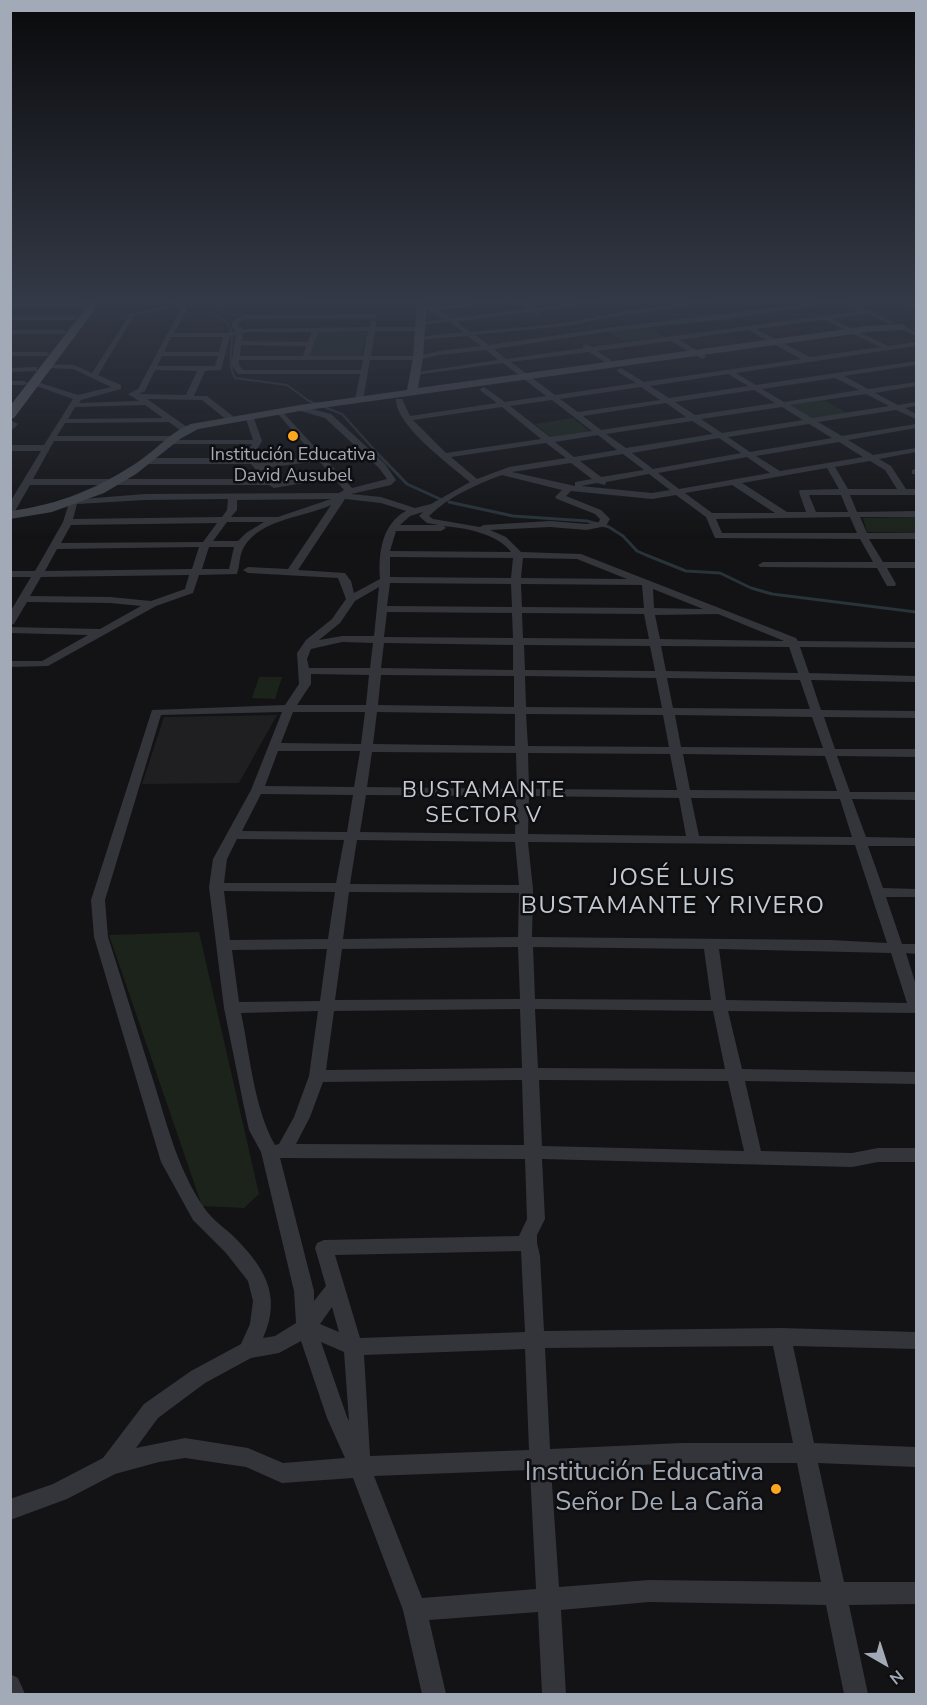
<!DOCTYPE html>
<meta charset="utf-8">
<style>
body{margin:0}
#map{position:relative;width:927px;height:1705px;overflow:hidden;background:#131315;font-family:"Nunito Sans",sans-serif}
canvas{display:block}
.frame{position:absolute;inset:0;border:12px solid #a3aab7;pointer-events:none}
.north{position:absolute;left:855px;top:1633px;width:60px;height:60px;-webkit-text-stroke:4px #0e0e10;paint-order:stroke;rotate:141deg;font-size:16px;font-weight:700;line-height:24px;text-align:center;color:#a3aab7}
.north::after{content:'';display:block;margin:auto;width:21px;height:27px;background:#a3aab7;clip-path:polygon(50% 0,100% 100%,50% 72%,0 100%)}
</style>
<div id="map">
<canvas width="927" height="1705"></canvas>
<div class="frame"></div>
<div class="north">N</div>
</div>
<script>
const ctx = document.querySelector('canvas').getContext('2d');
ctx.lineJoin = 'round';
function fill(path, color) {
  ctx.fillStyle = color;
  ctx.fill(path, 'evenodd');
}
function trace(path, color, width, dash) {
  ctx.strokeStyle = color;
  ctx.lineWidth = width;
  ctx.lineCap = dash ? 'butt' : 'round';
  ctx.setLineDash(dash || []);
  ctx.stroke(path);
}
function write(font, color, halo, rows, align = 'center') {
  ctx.font = font + ' "Nunito Sans",sans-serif';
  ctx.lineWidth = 5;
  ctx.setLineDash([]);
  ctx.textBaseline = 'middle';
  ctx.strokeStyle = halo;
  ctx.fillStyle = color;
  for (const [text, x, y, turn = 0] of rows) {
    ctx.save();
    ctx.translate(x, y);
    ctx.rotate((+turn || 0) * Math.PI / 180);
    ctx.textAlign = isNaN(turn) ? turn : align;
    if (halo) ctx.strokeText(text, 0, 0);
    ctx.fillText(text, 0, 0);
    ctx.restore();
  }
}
fill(new Path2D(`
 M277 715 239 783 142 784 164 717Z`), '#1f1f22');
fill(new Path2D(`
 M648 327 665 337 625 342 607 332Z
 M318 331H367L361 356 310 357Z
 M824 400 847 413 810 419 788 405Z
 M573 418 590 432 552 438 535 424Z
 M916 517V533L867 532 863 518Z
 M259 677H282L275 699 252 698Z
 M199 932 259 1194 244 1208 202 1206 109 935Z`), '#1b231b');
trace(new Path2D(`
 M219 300 222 307 211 313C216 316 223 318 227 323 239 338 224 359 235 378L287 385 309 401 342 414 380 456`), '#28333a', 2);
trace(new Path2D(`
 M379 455 407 484 440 499
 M449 502 513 516 587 521 609 527 623 536 637 551 646 555 686 571 720 573 751 588 772 594 916 612`), '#28333a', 3);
fill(new Path2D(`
 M86 300H130L87 304 84 307H10V303H83Z
 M168 300H177L187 310 174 333H227L236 331 231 326 233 321 245 315 374 314 377 316 374 318 246 319 239 322 238 325 243 329 369 327 370 322 373 320 376 322V327H419L422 329 419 331H375L371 356H418L439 351 481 346 467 336 416 340V338L418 337 463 332 450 322 418 325 420 322 444 319 420 306H300L298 303 421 302 432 307 500 300H523L534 308 600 300H620L539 311 540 313 537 315 532 312 457 322 470 332C505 328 541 327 575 321 629 310 685 300 739 300L603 318 574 325 475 335 489 345 606 328 838 300 871 311 895 323 890 324 868 314 832 319 888 346 916 342V346L736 373 756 385 916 361V365L844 376 868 389 916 382V386L875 393 898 405 916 402V406L905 408 916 414V419L896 410 818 422 842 436 916 424V428L848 440 873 455 916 448V452L879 459 891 466 906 489H916V495H850L857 512 916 511V517H860L867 533H916V539H869L883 562H916V568H887L896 584 895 586H887L877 568 760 567 758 565 763 562H873L860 539 715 538 706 517 676 495 652 499 571 491 566 496 601 510 610 519 606 526 587 530 550 527 490 530 506 537 521 552 581 554 796 638 798 641 916 642V648L800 647 809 673 916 676V682L811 680 821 710 916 711V718L824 717 835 749H916V757L837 756 850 792H916V800L852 799 866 837 916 838V846H868L883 888 916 889V897H886L902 944H916V954L906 953 916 985V1013L728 1011 742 1069 916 1072V1084L745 1081 761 1151 852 1153 878 1148H916V1162H878L852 1167 542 1159 545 1219 537 1235V1243L540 1256 544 1331 781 1328 916 1332V1349L793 1346 814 1443 916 1447V1467L818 1463 844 1582H916V1604L849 1605 868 1694H844L826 1605 649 1602 561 1610 566 1694H542L538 1612 429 1620 446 1694H422L403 1610 353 1478 282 1483 246 1467 185 1458 159 1462 115 1474 67 1499 10 1520V1499L53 1484 103 1458 144 1404 191 1371 241 1344 250 1324 253 1301 248 1281 226 1253 193 1220 161 1162 94 937 91 900 152 710 285 705 299 684 297 653 306 640 332 619 346 599 338 578 248 573 243 570 248 567 288 569 331 505C305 517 260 519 244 547 239 555 240 566 237 574L199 575 193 593 156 606 48 666 10 667V661H42L88 635 10 633V627L100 629 141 606 110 603 27 602 14 624 10 625V612L31 577H10V571H35L63 522 70 500 145 494 339 493 344 490 334 478 274 488 269 485H30L15 511 10 514V502L41 451H10V445H44L73 399 31 384V380L78 395 111 387 73 369 46 368 42 366 46 364 74 365 92 373 130 314 162 307ZM516 302 526 309 452 318 438 310ZM173 303 180 310 138 389 128 394 139 401 79 403 81 400 121 389V385L98 375 134 316 166 309ZM834 303 860 311 592 347 586 344 582 346 584 348 506 359 494 349 606 332 728 319ZM824 320 880 347 810 357 756 329ZM748 330 801 359 644 382 621 368 617 370 618 372 636 383 555 395 511 362 589 352 608 364H611V360L597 351 671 341 702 359 706 357 705 355 679 340ZM368 331 363 356H310L318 332ZM249 332H311L308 342 242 341 243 333ZM236 335 231 365 238 374H360L355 400 359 402 363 400 370 360H418L439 355 486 350 498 360 411 373 415 375 503 363 546 396 505 402 484 387 480 389 481 391 497 403 410 416 402 399H396C395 425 450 465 470 482L431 504 415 508 381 497 351 494 391 485 396 480 385 464 331 414 300 406H297V410L325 418 379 468 387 479 352 488 280 409 276 411 277 413 315 456 260 463 253 456 262 441 253 416 249 414 245 416 253 440H178V436H57L65 423 169 422 181 431H187V427L147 399 202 400 228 421H234V417L207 396H194L205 371 221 370 230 336ZM171 337H223L219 352H164ZM241 345 306 346 303 356H240ZM162 356H218L215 366H157ZM239 360H363L361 370H243L239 365ZM155 370 197 371 186 395 139 394 145 391ZM728 374 748 386 669 398 650 386ZM835 378 859 390 784 402 762 389ZM641 387 660 400 578 412 560 399ZM754 390 775 403 695 415 675 402ZM866 394 889 406 812 418 790 405ZM552 400 592 431 550 437 510 406ZM666 403 686 417 601 430 583 416ZM145 405 163 418 68 419 75 407ZM502 407 541 439 446 453 413 420ZM782 407 803 420 722 433 701 419ZM692 421 713 434 626 448 606 434ZM809 424 832 438 750 452 728 437ZM598 435 617 450 574 457 555 442ZM719 438 741 453 653 469 632 453ZM54 441H169V444H252L245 456 247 458H147L143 461 147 464H251L264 479H33ZM839 442 863 457 780 471 756 456ZM546 443 566 458 509 467 477 479 451 457ZM623 454 644 470 601 477 580 461ZM747 457 770 473 679 489 658 473ZM319 461 330 473 276 482 264 468ZM870 461 885 470 897 489H848L835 467ZM571 463 592 479 575 482V486L512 472ZM827 468 839 489 800 490 799 492 806 512H787L742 483ZM649 474 670 490 652 493 581 486 597 483 605 485 606 482ZM502 475 562 490 555 497 557 499 595 514 600 519 599 522 587 524 550 521 484 525 480 527 433 519 429 516C448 497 477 484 502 475ZM732 485 775 513H712L685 493ZM809 495H841L848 512H816ZM228 499 227 510 222 517 73 519 77 504 145 500ZM331 499 278 517H231L237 510V500ZM345 499 381 503 406 511C382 524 378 553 380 579L354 593 351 581 345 573 298 570ZM423 512 419 516 427 523 439 525H400L410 516ZM850 517 857 533H722L716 519ZM227 522H264L246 533 238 541H213ZM217 523 203 542 61 543 71 525ZM444 526C464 528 497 533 511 552L390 551 396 531H441L446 528ZM199 547 192 569 45 571 57 549ZM209 547H234L229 569H202ZM390 557 513 558 511 578 390 577ZM523 558 577 559 627 579 521 578ZM189 575 185 589 151 601 110 597 30 596 41 577ZM390 583 511 584 512 607 387 606ZM521 584 642 585 644 608 522 607ZM379 587 374 636H342L319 640 340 623 355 601ZM653 589 703 609 654 608ZM387 612 512 613 513 638 384 637ZM522 613 644 614 649 639 523 638ZM718 614 784 641 660 639 655 615ZM342 642 373 643 370 668H309L307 659 311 649ZM384 643 513 645V670L381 668ZM524 645 650 646 655 671 525 670ZM661 646 789 647 798 673 666 671ZM311 674 369 675 366 705H297L311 684ZM381 675 514 676V707L378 705ZM525 676 656 678 662 708 526 707ZM667 678 800 680 810 709 673 708ZM282 712 251 790 213 859 209 887 224 1008 244 1107 249 1130 261 1152 294 1291 296 1323 275 1336 263 1338C283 1294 263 1265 231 1234 222 1226 211 1218 205 1209 179 1172 168 1128 155 1086 139 1036 124 987 108 937L105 900 161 715ZM293 712H365L361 744 281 743ZM377 712 515 714V746L373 744ZM526 714 663 715 669 747 528 746ZM675 715 812 717 823 748 681 747ZM278 751H360L354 787 265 786ZM372 752 516 753 517 789 367 787ZM528 753 670 754 677 790 529 789ZM683 754 825 756 837 791 690 790ZM261 794 353 795 347 832 242 831ZM366 795 516 796 515 834 360 832ZM529 796 679 798 686 836 528 834ZM691 798 840 799 852 837 699 836ZM237 839 344 840 336 883H224L227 859ZM357 840 515 842 519 885 350 884ZM528 842 855 845 887 943 831 940 532 937 533 889ZM224 891 335 892 328 939 230 940ZM349 892 519 893 518 937 343 939ZM518 947 520 999 335 1000 342 949ZM533 947 704 949 711 1000 535 999ZM327 949 320 1001 239 1002 232 950ZM719 949 891 953 907 1003 726 1000ZM520 1009 522 1068 326 1070 334 1011ZM535 1009 713 1011 725 1069 538 1068ZM318 1011 309 1076 294 1117 279 1144 275 1145C254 1108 250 1055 241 1013ZM522 1080 524 1145 296 1144 310 1117 323 1082ZM539 1080 728 1081 744 1151 542 1146ZM280 1158 525 1159 527 1219 519 1236 324 1240 317 1243 315 1248 326 1286 314 1301V1291ZM521 1251 525 1332 360 1338 335 1255ZM332 1307 339 1332 320 1324ZM301 1341 327 1418 345 1458 283 1463 248 1448 185 1438 136 1448 158 1418 205 1383 251 1358 279 1353ZM321 1342 344 1352 349 1421 347 1417ZM773 1346 793 1443H682L550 1449 545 1348ZM525 1349 529 1450 370 1456 364 1355ZM682 1463H797L821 1582 649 1580 559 1587 551 1469ZM530 1470 536 1589 422 1598 374 1476Z
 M916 303V307L907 309 904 307Z
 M10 316H74L77 318 74 320H10Z
 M902 325 916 332V336L900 328Z
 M10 330H64L67 332 64 334H10Z
 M10 352H46L50 354 46 356H10Z
 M34 367H37V371L10 372V368Z
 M10 381H24L28 383 24 385H10Z
 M10 420 18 424 10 432Z
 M916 469V474H912V470Z
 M10 1674 18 1678 25 1694H10Z`), '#33353a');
fill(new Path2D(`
 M417 300H427L423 358 418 388 868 326 902 324 907 327 902 330 868 332 300 411 198 429 180 439 136 474 104 493 52 512 10 519V511C59 505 102 487 142 459 159 447 172 431 191 424L300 405 407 390 413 358Z`), '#41444a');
fill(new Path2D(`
 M92 300H102L14 418 10 419V406Z`), '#4f5259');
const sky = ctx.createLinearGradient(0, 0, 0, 539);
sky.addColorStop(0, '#0a0a0c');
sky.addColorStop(0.56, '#333946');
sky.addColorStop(1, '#33394600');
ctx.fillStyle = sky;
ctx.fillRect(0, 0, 927, 539);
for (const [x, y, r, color] of [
 [293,436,6,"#ffa620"],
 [776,1489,6,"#ffa620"]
]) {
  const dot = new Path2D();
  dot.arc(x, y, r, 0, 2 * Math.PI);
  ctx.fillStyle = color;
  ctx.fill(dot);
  trace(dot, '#0e0e10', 2);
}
write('18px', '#a3aab7', '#0e0e10', [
 ["Institución Educativa",293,456],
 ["David Ausubel",293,477]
]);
ctx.letterSpacing = '1.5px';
write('22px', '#c4c9d2', '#0e0e10', [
 ["BUSTAMANTE",484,792],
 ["SECTOR V",484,817]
]);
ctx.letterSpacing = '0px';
ctx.letterSpacing = '1.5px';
write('24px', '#c4c9d2', '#0e0e10', [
 ["JOSÉ LUIS",673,879],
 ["BUSTAMANTE Y RIVERO",673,907]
]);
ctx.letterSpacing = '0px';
write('26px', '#a3aab7', '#0e0e10', [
 ["Institución Educativa",764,1474],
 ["Señor De La Caña",764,1504]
], 'right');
</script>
